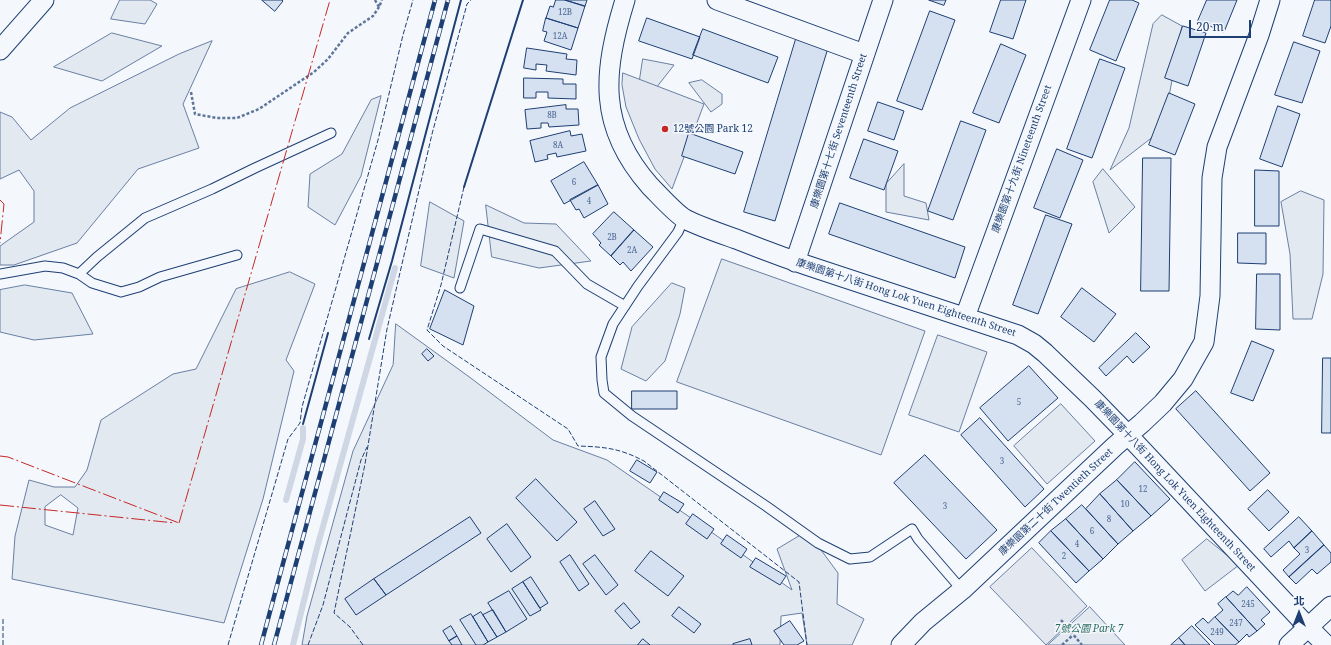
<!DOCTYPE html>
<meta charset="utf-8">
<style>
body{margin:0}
#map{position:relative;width:1331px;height:645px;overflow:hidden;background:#f4f7fb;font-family:"Noto Serif","Noto Sans TC",serif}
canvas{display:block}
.north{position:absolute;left:1279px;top:593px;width:40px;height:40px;-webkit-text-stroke:3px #f4f7fb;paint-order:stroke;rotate:0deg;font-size:11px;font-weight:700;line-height:16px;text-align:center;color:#1d3f73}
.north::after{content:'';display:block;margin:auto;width:14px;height:18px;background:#1d3f73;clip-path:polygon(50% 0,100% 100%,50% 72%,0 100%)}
.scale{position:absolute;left:1189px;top:20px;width:62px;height:18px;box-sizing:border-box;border:2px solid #1d3f73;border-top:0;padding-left:5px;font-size:12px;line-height:14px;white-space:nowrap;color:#1d3f73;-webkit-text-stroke:3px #f4f7fb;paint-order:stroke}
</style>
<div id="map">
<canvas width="1331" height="645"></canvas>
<div class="north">北</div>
<div class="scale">20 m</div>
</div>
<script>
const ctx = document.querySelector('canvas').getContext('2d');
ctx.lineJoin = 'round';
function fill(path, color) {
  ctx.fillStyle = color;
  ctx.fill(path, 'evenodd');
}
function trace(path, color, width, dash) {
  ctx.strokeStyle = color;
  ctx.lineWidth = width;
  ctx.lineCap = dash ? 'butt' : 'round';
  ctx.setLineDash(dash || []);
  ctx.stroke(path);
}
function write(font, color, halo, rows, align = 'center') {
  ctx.font = font + ' "Noto Serif","Noto Sans TC",serif';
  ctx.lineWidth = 3;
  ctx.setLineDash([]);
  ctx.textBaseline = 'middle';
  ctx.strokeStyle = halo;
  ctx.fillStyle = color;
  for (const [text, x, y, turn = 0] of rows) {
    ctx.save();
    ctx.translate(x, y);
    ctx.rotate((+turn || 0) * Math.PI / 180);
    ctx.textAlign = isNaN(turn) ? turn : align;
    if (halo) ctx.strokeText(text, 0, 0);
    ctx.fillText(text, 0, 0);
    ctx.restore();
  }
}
const green = new Path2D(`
 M120 0H150L157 4 145 24 111 19Z
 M1162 15 1182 26 1163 129 1110 170 1129 128 1153 24Z
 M112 33 162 46 102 81 54 67Z
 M212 41 183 104 199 148 138 169 77 243 14 265H0V246L34 222V191L19 170 0 179V112L12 117 31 140 70 108 179 54Z
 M643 59 674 65 649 97 638 92Z
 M702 80 722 94V104L711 112 689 83Z
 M381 96 361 176 335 225 308 207 310 174 342 154 371 100Z
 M904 164V196L926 203 929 220 886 212V184Z
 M1103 169 1135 207 1109 233 1093 182Z
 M1301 191 1324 200 1323 274 1312 319H1293L1290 254 1281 202Z
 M430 202 464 221 454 278 421 266Z
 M486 205 524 223 556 224 591 261 539 268 492 257Z
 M722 259 925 331 881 455 677 382Z
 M290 272 315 284 286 360 294 371 263 499 224 623 12 579 15 536 29 480 54 487H75L87 470 101 420 173 374 196 369 236 289ZM61 495 78 508 73 535 45 525V507Z
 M672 283 685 288 680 314 665 361 646 381 621 369 632 327Z
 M25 285 72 293 93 334 34 340 0 332V290Z
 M396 324 468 376 553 440 607 460 717 536 792 590 777 549 807 531 838 573 837 604 864 619 852 645H807L802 613 781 616 780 645H302L307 616 353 451 393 365Z
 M938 335 987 352 959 432 909 415Z
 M1061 404 1095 441 1047 484 1014 446Z
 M1207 539 1239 565 1205 591 1182 560Z
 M1090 607 1125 645H1048Z`);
fill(green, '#e3e9f0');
trace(green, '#687fa3', 1);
const parking = new Path2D(`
 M623 73 704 104 672 189 655 169 639 139 626 107 622 85Z
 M1032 548 1087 606 1046 645 990 587Z`);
fill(parking, '#e3e8f0');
trace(parking, '#687fa3', 1);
trace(new Path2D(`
 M286 500 303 439V428
 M293 645 317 548 395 268`), '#cfd7e4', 6);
const building = new Path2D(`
 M262 0H282L283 1 275 11Z
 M556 0H565L585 6 578 28 546 18 550 6 553 7Z
 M565 0H587L585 6Z
 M929 0H946L944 5Z
 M1001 0H1026L1013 39 990 32Z
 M1110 0H1132L1139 3 1116 61 1090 50Z
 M1207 0H1237L1224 32 1198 21Z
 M1315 0H1331V26L1325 43 1303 36Z
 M930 11 955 20 922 110 897 101Z
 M546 18 578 28 571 50 544 41 547 32 543 31Z
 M647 18 700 37 692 59 639 41Z
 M1183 26 1206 33 1188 86 1165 78Z
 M703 29 778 57 768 83 693 55Z
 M796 39 828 48 775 221 744 212Z
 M1294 42 1320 51 1302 103 1275 95Z
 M1001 44 1026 55 999 123 973 113Z
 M527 48 567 54 566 59 577 60 576 75 546 71 547 65 536 64V70L524 68Z
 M1100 59 1125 68 1092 158 1067 149Z
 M524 78 563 79V84H576V99L548 98V92H536V98H524Z
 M1169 93 1195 104 1175 155 1149 145Z
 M878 102 904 111 894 140 868 131Z
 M566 105V109H578L579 125 549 127 548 123H541V128L527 129 525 110Z
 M1278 106 1300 114 1282 167 1260 159Z
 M961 121 986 130 953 220 928 211Z
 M570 131 571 136 582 134 586 151 557 157 556 153 547 155 548 159 535 162 530 141Z
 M689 133 743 152 735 174 682 156Z
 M864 139 898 151 884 190 850 178Z
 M1057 149 1083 160 1060 218 1034 208Z
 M1143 158H1171L1169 291H1141Z
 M584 162 598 185 564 204 551 181Z
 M1255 170 1279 171V226H1255Z
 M598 185 608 204 584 218 579 209 576 210 570 200Z
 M840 203 965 247 955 278 829 234Z
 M614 212 634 230 611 256 599 245 601 243 593 234Z
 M1046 215 1072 224 1038 314 1013 305Z
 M634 230 653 247 631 271 623 262 620 265 611 256Z
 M1238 233H1266V264L1238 263Z
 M1257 274H1280V330L1256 329Z
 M1082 288 1116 314 1094 342 1061 317Z
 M445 290 474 306 463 345 430 329Z
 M1136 333 1150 347 1133 363 1127 356 1106 376 1099 368Z
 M1252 341 1274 350 1253 401 1231 393Z
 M427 349 434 356 428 361 422 354Z
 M1323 358H1331V433H1322Z
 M1029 366 1058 398 1008 441 980 408Z
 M632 391H677V409H632Z
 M1196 391 1270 473 1250 491 1176 409Z
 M980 418 1044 489 1025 507 961 435Z
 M925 455 997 530 966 559 894 483Z
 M637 460 657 472 650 483 630 471Z
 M1135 462 1170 499 1151 516 1117 480Z
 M536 479 577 522 557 541 516 498Z
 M1117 480 1151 516 1133 531 1100 494Z
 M1268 490 1289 512 1269 531 1248 509Z
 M664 492 684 504 678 513 659 500Z
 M1100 494 1133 531 1118 544 1086 509Z
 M595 501 615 529 603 536 584 509Z
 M1082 505 1118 544 1103 559 1066 519Z
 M693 514 714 529 707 539 686 524Z
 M470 517 481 533 386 595 374 579Z
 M1299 517 1312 531 1294 548 1289 541 1271 557 1264 549Z
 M1066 519 1103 559 1089 571 1051 531Z
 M507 524 531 557 511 572 487 539Z
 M1051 531 1089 571 1076 583 1039 543Z
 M1312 531 1324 545 1289 577 1283 570 1300 554 1294 548Z
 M727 535 747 549 741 558 721 544Z
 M1324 545 1331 553V562L1317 574 1312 569 1296 584 1289 577Z
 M651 551 684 576 668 596 635 571Z
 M570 555 589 584 579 591 560 562Z
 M595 555 618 585 606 595 583 564Z
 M756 558 786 576 780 585 750 567Z
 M531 577 548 603 540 608 523 582Z
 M374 579 386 595 356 615 345 599Z
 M523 582 541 610 530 616 512 589Z
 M1247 587 1270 612 1261 620 1265 624 1257 631 1226 597 1233 591 1238 595Z
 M509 591 527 619 506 632 488 603Z
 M1226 597 1257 631 1249 637 1247 634 1239 642 1215 617 1223 610 1218 604Z
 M624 603 640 622 631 629 615 611Z
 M679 607 701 624 694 633 672 616Z
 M493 610 506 632 497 637 483 615Z
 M481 612 497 637 488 642 473 617Z
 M471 614 488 642 483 645H476L460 620Z
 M1215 617 1239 642 1235 645H1215L1195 625 1203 618 1208 623Z
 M790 621 804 641 797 645H784L774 631Z
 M451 626 457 636 449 641 443 631Z
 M1192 626 1210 645H1185L1179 638Z
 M457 636 462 645H452L449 641Z
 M1179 638 1185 645H1171Z
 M643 639 650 645H638Z
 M750 639 752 645H733V644Z`);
fill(building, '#d5e0f0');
trace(building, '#1d3f73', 1);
const lane = new Path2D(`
 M684 218 678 232 638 286 613 324 601 357 602 380 604 393 632 416 766 506 818 543 850 559 870 557 912 529 918 539 962 590
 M0 274 45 266 63 268 79 274 92 283 121 292 139 287 160 277 237 255
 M79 274 97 257 145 218 212 189 255 168 331 133
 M460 288 480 229 555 251 587 284 625 306`);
const street = new Path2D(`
 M625 0C603 72 597 126 650 186 659 195 675 213 685 219 701 227 719 233 736 239 766 251 796 262 827 272 891 293 954 314 1018 335L1034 344 1045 353 1093 399 1128 435 1308 627 1326 645
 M717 0 864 54
 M0 50 44 0
 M795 262 883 0
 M965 317 1081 0
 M901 645 923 622 962 590 1115 446 1142 423 1163 403 1183 379 1204 342 1210 296 1212 178 1217 147 1259 35 1270 0
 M1289 645 1331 606`);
trace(lane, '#1d3f73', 11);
trace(street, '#1d3f73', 21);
trace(new Path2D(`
 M375 0 379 7 382 0
 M191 92 195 114 217 118H237L259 109 314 72 328 59 348 33 373 16 379 7
 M1061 620 1082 645
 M1062 645 1073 635`), '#5e769c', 2.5, [3, 2]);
trace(lane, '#f4f7fb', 9);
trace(street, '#f4f7fb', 19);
const rail = new Path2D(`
 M261 645 435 0
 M274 645 448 0`);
trace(rail, '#1d3f73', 4.5);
trace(rail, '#f4f7fb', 3, [9]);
trace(new Path2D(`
 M464 187 441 285 427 330 443 346 568 429 578 446C605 447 619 448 644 461L799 582 807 645
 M3 645V617
 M228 645 288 439 300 423 302 407 378 140 403 35 413 0
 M308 645 323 605 361 460 367 447
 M363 645 350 627 334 613 365 464 387 329 432 134 467 4 471 0`), '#1d3f73', 1, [5, 2]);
trace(new Path2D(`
 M464 187 523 0
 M369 339 392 261 461 0
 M303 424 328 333`), '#1d3f73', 2);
trace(new Path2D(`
 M0 200 4 204 0 243
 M0 456 8 457 179 523
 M0 505 175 523
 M179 523 330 0`), '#c62828', 1, [14, 3, 2, 3]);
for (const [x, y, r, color] of [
 [665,129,4,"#c62828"]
]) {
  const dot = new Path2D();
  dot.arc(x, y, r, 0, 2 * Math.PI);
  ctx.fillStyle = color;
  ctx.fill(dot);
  trace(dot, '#f4f7fb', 1.5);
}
write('8px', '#4b6792', null, [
 ["12B",565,13],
 ["12A",560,37],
 ["8B",552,116],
 ["8A",558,146],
 ["6",574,183],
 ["4",589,202],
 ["2B",612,238],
 ["2A",632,251],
 ["5",1019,403],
 ["3",1002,462],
 ["12",1143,490],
 ["10",1125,505],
 ["3",945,507],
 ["8",1109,520],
 ["6",1092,532],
 ["4",1077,545],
 ["3",1307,551],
 ["2",1064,557],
 ["245",1248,605],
 ["247",1236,624],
 ["249",1217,633]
]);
write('10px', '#1d3f73', '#f4f7fb', [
 ["12號公園 Park 12",673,129]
], 'left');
write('10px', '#1d3f73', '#f4f7fb', [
 ["康樂園第十七街 Seventeenth Street",839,131,-72],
 ["康樂園第十九街 Nineteenth Street",1022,159,-70],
 ["康樂園第十八街 Hong Lok Yuen Eighteenth Street",906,298,18],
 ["康樂園第十八街 Hong Lok Yuen Eighteenth Street",1175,486,47],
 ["康樂園第二十街 Twentieth Street",1056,502,-43]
]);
write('italic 10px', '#2c6c60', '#f4f7fb', [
 ["7號公園 Park 7",1089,629]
]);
</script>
